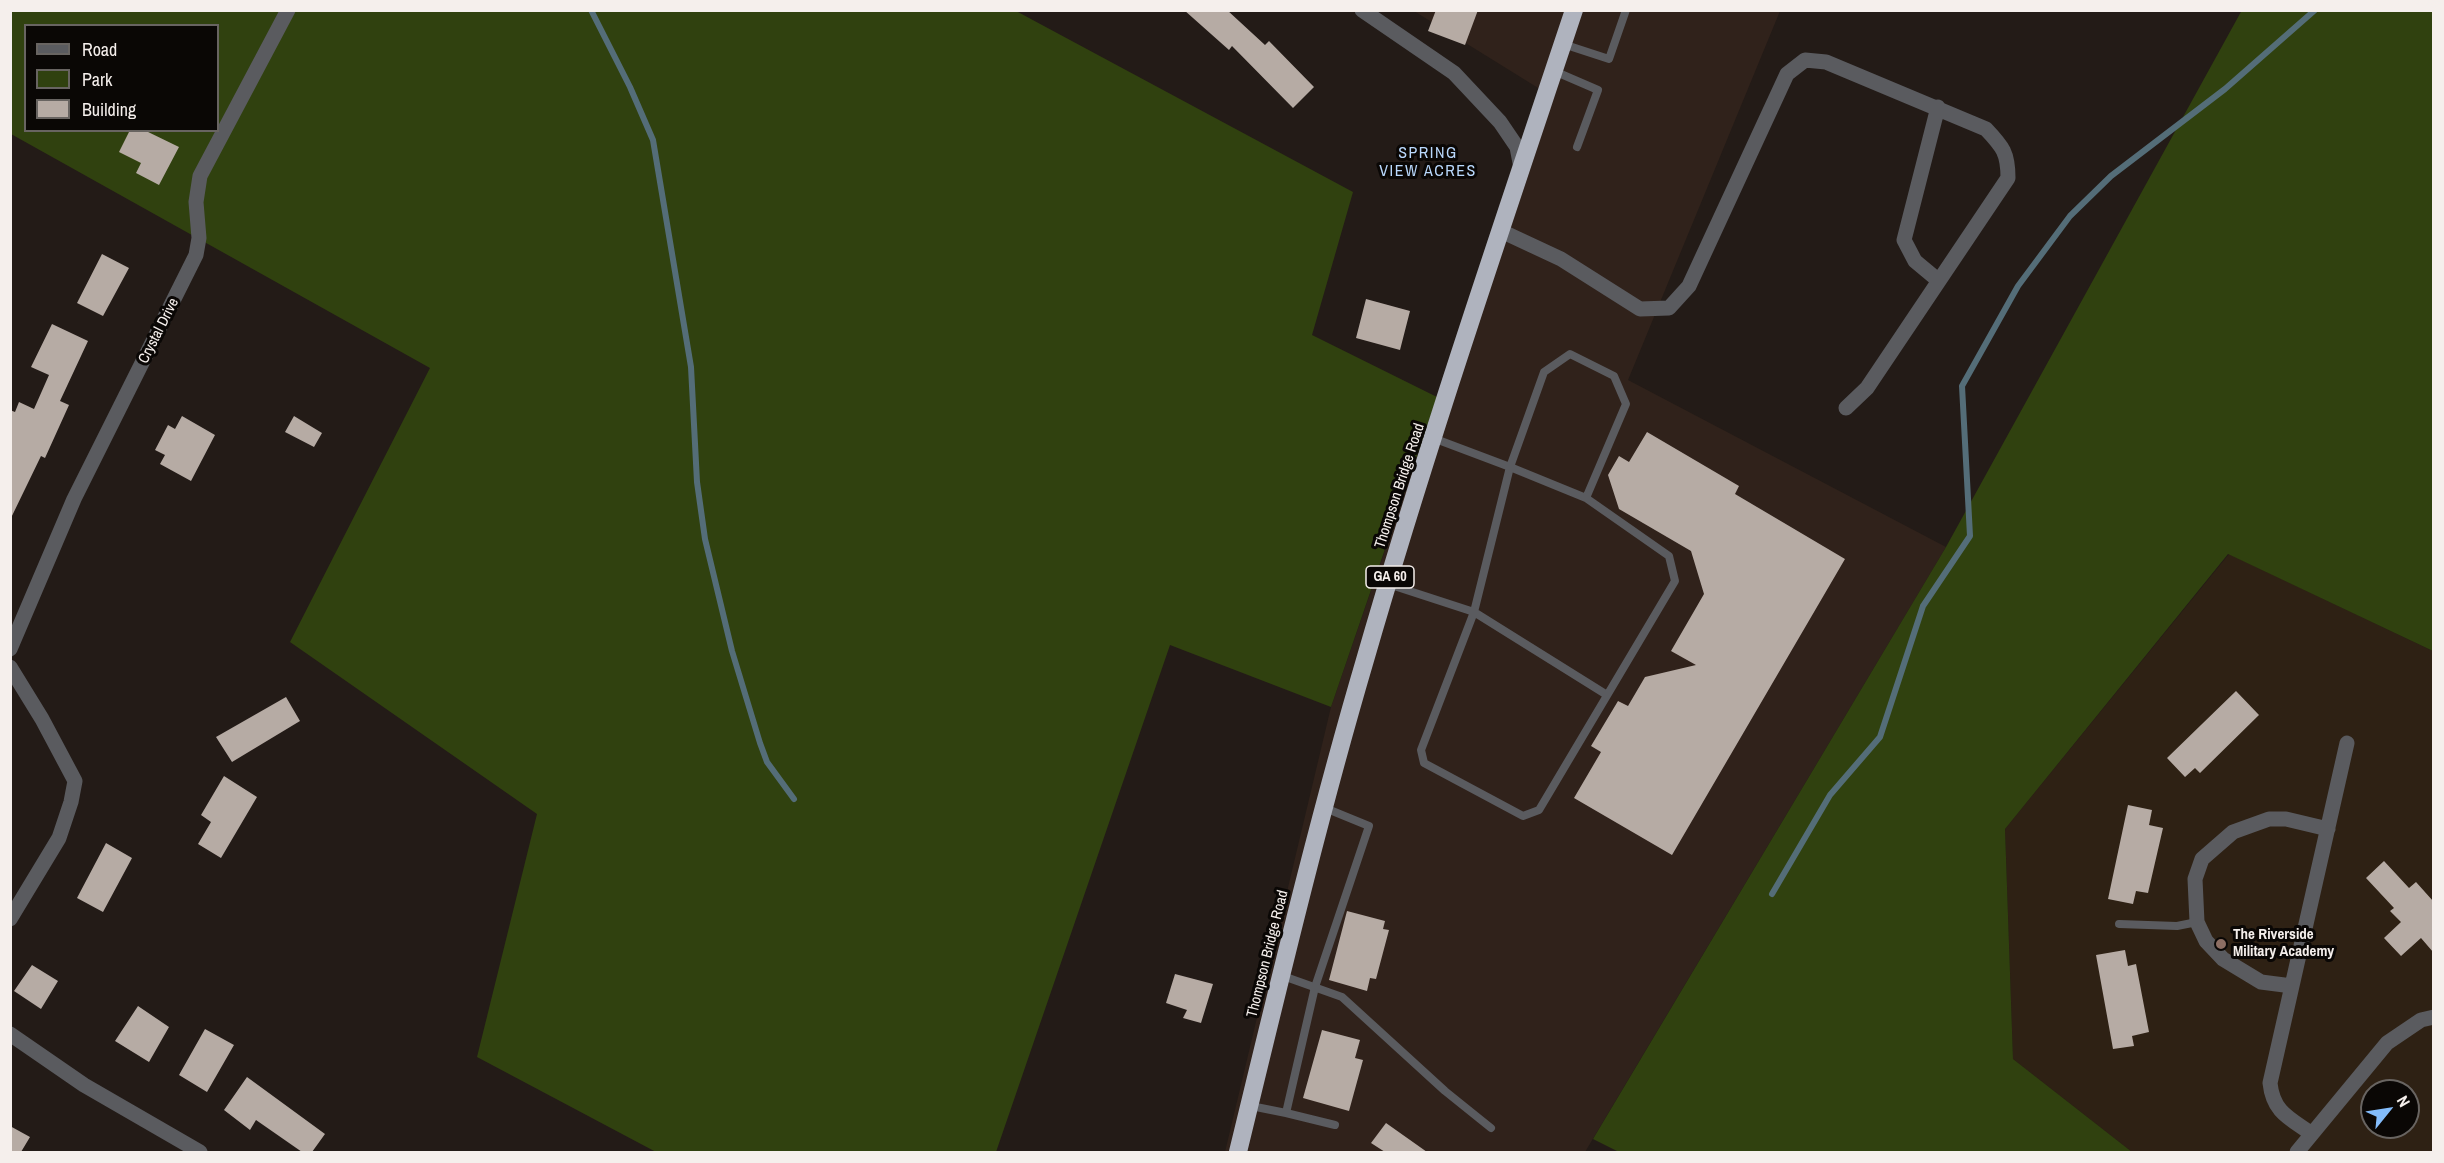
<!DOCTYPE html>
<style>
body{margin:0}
#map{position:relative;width:2444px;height:1163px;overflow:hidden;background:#231b17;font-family:"Archivo Narrow",sans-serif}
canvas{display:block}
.frame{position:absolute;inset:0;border:12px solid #f5efec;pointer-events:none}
.legend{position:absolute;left:24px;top:24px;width:195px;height:108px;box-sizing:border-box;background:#0a0705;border:2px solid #686461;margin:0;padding:8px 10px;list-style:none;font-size:18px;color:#f5efec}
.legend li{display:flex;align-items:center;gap:12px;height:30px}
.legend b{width:30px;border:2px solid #686461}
.north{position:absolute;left:2360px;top:1079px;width:60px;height:60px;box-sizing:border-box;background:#0a0705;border:2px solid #686461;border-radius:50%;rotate:60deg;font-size:16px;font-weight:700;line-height:24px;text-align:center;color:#f5efec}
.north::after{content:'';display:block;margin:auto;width:21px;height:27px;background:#83bcfb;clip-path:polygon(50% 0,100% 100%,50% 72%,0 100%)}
</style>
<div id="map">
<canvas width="2444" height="1163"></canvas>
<div class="frame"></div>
<ul class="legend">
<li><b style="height:8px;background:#5a5b5f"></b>Road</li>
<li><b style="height:16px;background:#30410f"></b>Park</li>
<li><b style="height:16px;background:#b6aba4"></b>Building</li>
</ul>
<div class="north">N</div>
</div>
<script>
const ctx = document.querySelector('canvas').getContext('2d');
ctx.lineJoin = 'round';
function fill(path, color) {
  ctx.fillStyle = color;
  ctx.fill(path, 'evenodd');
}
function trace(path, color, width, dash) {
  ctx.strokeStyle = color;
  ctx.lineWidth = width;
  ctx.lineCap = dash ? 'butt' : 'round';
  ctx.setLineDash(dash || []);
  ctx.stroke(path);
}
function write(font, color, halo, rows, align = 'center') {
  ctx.font = font + ' "Archivo Narrow",sans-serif';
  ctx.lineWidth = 6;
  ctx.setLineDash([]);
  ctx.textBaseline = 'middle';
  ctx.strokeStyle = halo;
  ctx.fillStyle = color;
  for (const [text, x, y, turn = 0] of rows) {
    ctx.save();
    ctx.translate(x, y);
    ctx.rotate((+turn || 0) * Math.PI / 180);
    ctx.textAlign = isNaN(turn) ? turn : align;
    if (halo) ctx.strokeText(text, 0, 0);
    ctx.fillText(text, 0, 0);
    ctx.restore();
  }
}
fill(new Path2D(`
 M1414 11H1780L1628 380 1946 547 1585 1152H1225L1331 707 1543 91Z`), '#30221b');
fill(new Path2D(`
 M2229 554 2433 651V1152H2132L2013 1059 2005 829ZM2372 1091H2408V1127H2372Z`), '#2e2114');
fill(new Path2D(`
 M2242 10 2433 11V651L2228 554 2005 829 2013 1059 2132 1152H1619L1593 1139 1946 547Z
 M11 11H1016L1353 192 1312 335 1437 397 1331 707 1170 645 996 1152H656L477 1057 537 814 290 642 430 368 11 134ZM26 26H218V130H26Z`), '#30410f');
trace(new Path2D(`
 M591 10 630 87 653 140 691 367 697 482 705 539 732 651 760 743 767 762 794 799
 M1772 894 1830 795 1880 737 1923 606 1970 536 1962 386 2018 286 2070 216 2111 176 2225 89 2315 10`), '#546d78', 6);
fill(new Path2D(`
 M1184 10H1227L1265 45 1269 41 1314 87 1293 108 1232 46 1229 50Z
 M1436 10H1478L1465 45 1428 31Z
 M130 130H144L179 147 159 185 136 173 141 163 119 152Z
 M102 254 129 268 103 316 77 303Z
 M1366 299 1410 311 1400 350 1356 338Z
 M52 324 88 341 60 401 69 405 45 458 41 456 10 520V410L15 412 19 402 34 409 49 375 31 367Z
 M182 416 215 435 191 481 160 464 165 455 155 450 168 425 175 429Z
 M294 416 322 433 314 447 285 432Z
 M1647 432 1739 486 1735 494 1845 559 1672 855 1574 798 1601 752 1591 746 1618 701 1628 706 1645 677 1696 665 1671 651 1704 594 1691 551 1619 509 1608 475 1619 456 1629 462Z
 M2236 691 2259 715 2200 773 2195 768 2185 777 2167 758Z
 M286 697 300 721 232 762 216 737Z
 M224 776 257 797 221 858 198 844 211 822 201 815Z
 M2128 805 2152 810 2149 825 2163 828 2148 893 2136 891 2133 904 2108 899Z
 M106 843 132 858 103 912 77 898Z
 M2384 861 2409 888 2416 882 2433 901V952L2421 938 2401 956 2384 938 2401 922 2390 911 2394 908 2366 878Z
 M1347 911 1385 921 1383 929 1389 930 1376 979 1370 978 1367 991 1329 980Z
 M2125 950 2128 966 2136 964 2149 1032 2132 1036 2134 1046 2113 1049 2096 955Z
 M32 965 58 981 41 1009 14 991Z
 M1175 974 1213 984 1201 1023 1183 1018 1187 1010 1166 1003Z
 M138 1006 169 1027 149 1062 115 1041Z
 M205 1029 234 1045 207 1092 179 1075Z
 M1322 1030 1360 1040 1355 1058 1363 1060 1349 1111 1303 1098Z
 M247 1077 325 1134 312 1152H302L256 1120 250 1130 224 1110Z
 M1386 1123 1427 1152H1385L1371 1143Z
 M10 1126 30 1137 21 1152H10Z`), '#b6aba4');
trace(new Path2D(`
 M1563 44 1609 59 1626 10
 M1554 71 1598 90 1577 147
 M1586 498 1510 467 1474 612 1607 695
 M1388 584 1474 612 1421 750 1424 763 1523 816 1539 810 1675 581 1669 556 1586 498 1626 404 1614 376 1570 354 1544 372 1510 467 1433 438
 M2119 924 2177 926 2197 922
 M1283 976 1342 997 1445 1091 1491 1128
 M1251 1106 1286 1113 1315 987 1369 826 1325 808
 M1286 1113 1335 1125`), '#5a5b5f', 8);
trace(new Path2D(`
 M1362 10 1454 73 1500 122 1517 147 1521 168
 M1938 107 1904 240 1915 261 1939 281
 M1501 231 1561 259 1640 309 1669 308 1689 286 1787 74 1805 60 1826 62 1986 129C2003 147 2008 153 2008 178L1867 388 1846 408
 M10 649 74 499 196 255 199 238 196 202 200 176 288 10
 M10 667 42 719 75 781 71 802 59 838 10 919
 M2292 986 2261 982 2223 959 2206 941 2197 922 2195 879 2202 859 2233 832 2269 819H2286L2328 829
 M10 1034 84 1085 200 1152
 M2312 1134C2289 1118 2273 1112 2270 1083L2347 743
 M2297 1152 2387 1043 2421 1020 2434 1017`), '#5a5b5f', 15);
trace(new Path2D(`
 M1238 1152C1278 988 1317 823 1365 660 1428 442 1502 226 1574 10`), '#afb3be', 18);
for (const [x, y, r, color] of [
 [2221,944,6,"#8d6e63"]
]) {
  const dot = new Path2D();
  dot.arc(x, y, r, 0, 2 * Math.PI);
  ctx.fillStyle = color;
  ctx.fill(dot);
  trace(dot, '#0a0705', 2);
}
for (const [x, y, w] of [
 [1390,577,48]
]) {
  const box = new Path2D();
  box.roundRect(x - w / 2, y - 11, w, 22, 4.5);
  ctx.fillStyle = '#0a0705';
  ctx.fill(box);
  trace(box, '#f5efec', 1.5);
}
write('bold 14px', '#f5efec', null, [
 ["GA 60",1390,577]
]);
write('15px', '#f5efec', '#0a0705', [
 ["Crystal Drive",159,331,-63],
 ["Thompson Bridge Road",1400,486,-72],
 ["Thompson Bridge Road",1268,954,-76]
]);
write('bold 15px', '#f5efec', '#0a0705', [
 ["The Riverside",2233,935],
 ["Military Academy",2233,952]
], 'left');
ctx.letterSpacing = '1.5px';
write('16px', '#b9d8fc', '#0a0705', [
 ["SPRING",1428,154],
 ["VIEW ACRES",1428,172]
]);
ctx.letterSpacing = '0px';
</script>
